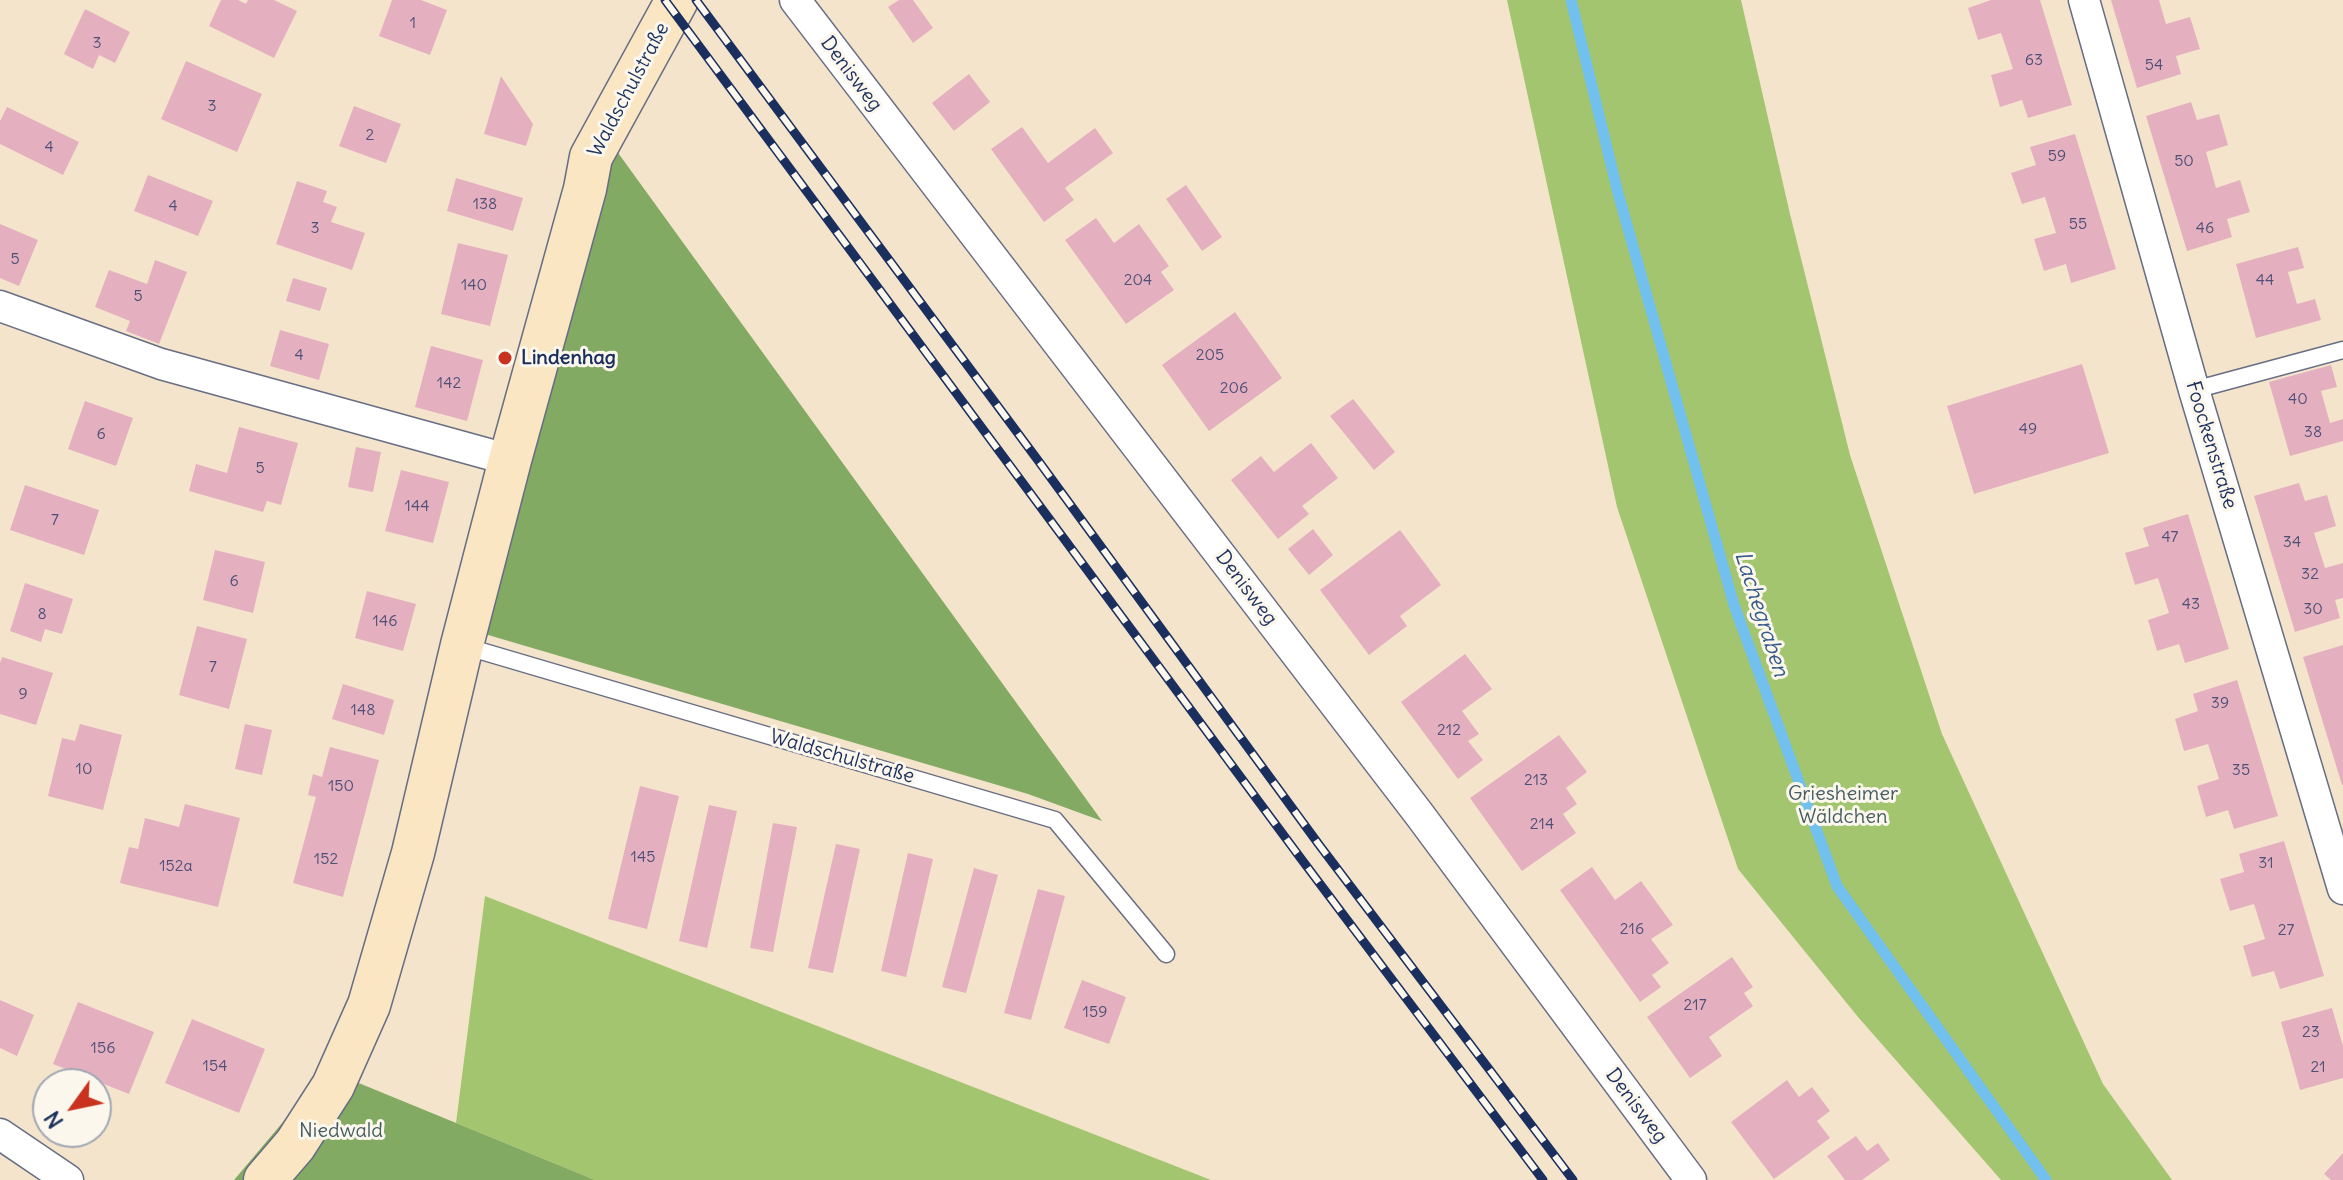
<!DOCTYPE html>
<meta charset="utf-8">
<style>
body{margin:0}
#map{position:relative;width:2343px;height:1180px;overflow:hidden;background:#f5e4cc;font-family:Delius,sans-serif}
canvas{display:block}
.north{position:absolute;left:32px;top:1068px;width:80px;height:80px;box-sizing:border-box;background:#fbf7ec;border:2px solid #a1a7b3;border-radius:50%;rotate:237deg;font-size:22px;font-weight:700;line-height:32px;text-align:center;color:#1b2f5e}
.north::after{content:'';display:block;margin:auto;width:28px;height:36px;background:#c8321e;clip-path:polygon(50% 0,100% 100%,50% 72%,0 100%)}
</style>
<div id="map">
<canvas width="2343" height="1180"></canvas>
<div class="north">N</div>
</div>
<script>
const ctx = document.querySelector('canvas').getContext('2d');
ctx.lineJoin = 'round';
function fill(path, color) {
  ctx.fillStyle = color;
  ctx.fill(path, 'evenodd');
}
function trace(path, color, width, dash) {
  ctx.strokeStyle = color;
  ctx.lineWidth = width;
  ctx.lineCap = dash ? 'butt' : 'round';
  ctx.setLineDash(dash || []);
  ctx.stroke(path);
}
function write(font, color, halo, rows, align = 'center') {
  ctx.font = font + ' Delius,sans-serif';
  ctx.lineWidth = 6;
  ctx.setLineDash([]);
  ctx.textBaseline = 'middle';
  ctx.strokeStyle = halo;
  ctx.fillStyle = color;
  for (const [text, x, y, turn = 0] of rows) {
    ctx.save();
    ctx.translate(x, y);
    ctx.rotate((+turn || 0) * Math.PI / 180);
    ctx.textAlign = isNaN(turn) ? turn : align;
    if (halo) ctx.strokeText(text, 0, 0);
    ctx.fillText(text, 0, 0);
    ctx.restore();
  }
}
fill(new Path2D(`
 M1507 0H1741L1790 214 1850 455 1942 734 2103 1084 2172 1180H2001L1858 1017 1738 869 1617 507Z
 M485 896 1211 1180H595L456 1123Z`), '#a3c56f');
fill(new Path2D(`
 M608 139 1102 821 1028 794 478 632Z
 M327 1070 595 1180H234Z`), '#82aa62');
trace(new Path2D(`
 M1571 0 1618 193 1734 605 1837 886 2046 1180`), '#72c0ed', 11);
fill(new Path2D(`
 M221 0H238L246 4 248 0H274L297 11 274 58 209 26Z
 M392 0H421L447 10 430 55 379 36Z
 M899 0H913L933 28 913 43 888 7Z
 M1991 0H2040L2072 105 2028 118 2022 100 2000 107 1991 75 2013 69 2001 33 1978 40 1968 8Z
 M2111 0H2159L2166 24 2190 17 2200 49 2176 56 2181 74 2137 88Z
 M85 9 130 32 115 63 99 55 93 69 64 54Z
 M186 61 262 94 237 152 161 119Z
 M969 74 990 102 954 131 932 103Z
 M501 76 533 124 526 146 484 134Z
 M2191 102 2197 120 2219 114 2228 145 2206 152 2216 188 2240 180 2250 212 2227 219 2232 237 2187 251 2146 116Z
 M354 106 401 124 386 163 339 146Z
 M7 107 79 142 63 175 0 144V121Z
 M1022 127 1048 163 1095 128 1113 153 1065 188 1074 200 1044 222 991 149Z
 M2075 134 2116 269 2071 283 2066 264 2044 271 2034 239 2056 233 2045 197 2022 204 2011 173 2036 165 2030 147Z
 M148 175 213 201 198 236 134 211Z
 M456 178 523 198 513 231 447 211Z
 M297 181 327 191 323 202 337 207 331 222 365 233 352 270 276 244Z
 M1186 185 1222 237 1202 251 1166 199Z
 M1096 218 1114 243 1139 224 1169 266 1161 272 1174 290 1126 324 1065 240Z
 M0 224 38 240 19 286 0 278Z
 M458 243 508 255 490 326 441 314Z
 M2298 247 2304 268 2288 272 2297 304 2315 299 2321 320 2256 338 2236 264Z
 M155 260 187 272 159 344 126 331 130 321 95 307 109 270 147 284Z
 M293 278 327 288 320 311 286 301Z
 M1235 312 1282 378 1209 431 1162 365Z
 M280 330 329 344 319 380 270 366Z
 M431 346 483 360 467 421 415 407Z
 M2082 364 2109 453 1974 494 1947 406Z
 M2331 365 2337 387 2321 391 2330 423 2343 419V441L2290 456 2269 382Z
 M1353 399 1395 452 1374 470 1330 416Z
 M85 401 133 418 116 466 68 449Z
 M239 427 298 443 281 505 267 501 263 512 189 491 196 464 227 473Z
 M1311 443 1338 478 1302 506 1309 514 1278 539 1231 480 1261 456 1274 472Z
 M356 447 381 452 373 492 348 487Z
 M401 470 449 482 433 543 385 531Z
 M2299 483 2305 501 2327 495 2336 526 2314 533 2325 568 2343 563V598L2335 600 2340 618 2295 632 2254 496Z
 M25 485 99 510 84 555 10 530Z
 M2188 514 2229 649 2185 663 2179 644 2157 651 2148 620 2169 613 2158 578 2135 585 2125 553 2149 546 2143 528Z
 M1313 529 1333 555 1309 575 1288 549Z
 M1400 530 1441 585 1400 616 1407 626 1369 655 1320 590Z
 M215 550 265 562 253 613 203 600Z
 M25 583 73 599 62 634 45 629 41 642 10 631Z
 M367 591 416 604 403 651 355 638Z
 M197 626 247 639 229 709 179 695Z
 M2343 645V785H2342L2303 657Z
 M1465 654 1492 689 1462 711 1479 734 1468 741 1483 760 1458 779 1401 702Z
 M2 657 53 673 36 725 0 714V663Z
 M2237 680 2278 816 2234 829 2228 810 2206 817 2197 786 2219 779 2208 744 2184 751 2175 719 2198 711 2193 694Z
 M343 684 394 700 384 735 332 719Z
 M80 724 122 735 103 810 48 796 62 738 75 741Z
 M245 724 272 730 262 775 235 769Z
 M1559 735 1587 772 1566 788 1577 804 1563 814 1576 833 1522 871 1470 798Z
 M330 747 379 760 343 897 293 883 316 797 308 795 313 774 322 777Z
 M640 786 679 796 647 929 608 919Z
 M185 804 240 818 218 907 120 883 129 847 138 849 145 818 179 827Z
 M709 805 737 811 707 948 679 941Z
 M773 823 797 827 773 952 750 948Z
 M2284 841 2324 976 2280 989 2274 971 2252 977 2243 946 2265 939 2254 904 2230 911 2220 879 2244 872 2239 854Z
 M836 844 860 849 833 973 808 968Z
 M908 853 933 859 906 977 881 971Z
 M1592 867 1615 900 1641 881 1673 925 1651 939 1669 963 1652 975 1661 987 1640 1002 1560 890Z
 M974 868 998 875 966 993 942 987Z
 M1038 889 1065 896 1031 1020 1004 1013Z
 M1732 957 1753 987 1744 993 1753 1006 1709 1037 1722 1056 1690 1078 1647 1017Z
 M1082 980 1126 997 1109 1044 1064 1028Z
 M0 1000 34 1015 17 1056 0 1048Z
 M78 1002 154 1032 129 1094 53 1064Z
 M2332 1008 2343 1046V1078L2300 1090 2281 1022Z
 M192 1019 265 1049 239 1113 165 1083Z
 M1787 1080 1799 1097 1812 1087 1830 1111 1817 1121 1830 1138 1774 1179 1731 1122Z
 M1856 1136 1867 1151 1878 1143 1890 1160 1862 1180H1845L1827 1156Z
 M2343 1153V1180H2331L2324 1174Z`), '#e4b0bf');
const lane = new Path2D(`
 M2194 390 2343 350
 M464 646 1055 820 1166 954`);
const street = new Path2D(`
 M795 0 1419 814 1691 1180
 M2084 0 2194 390 2343 889
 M0 306 161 364 510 460
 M0 1134 68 1180`);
const secondary = new Path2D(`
 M265 1180 295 1145 333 1086 369 1005 413 853 462 645 510 460 585 189 591 157 677 0`);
trace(lane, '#676e84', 19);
trace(street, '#676e84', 33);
trace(secondary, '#676e84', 45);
trace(lane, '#fff', 16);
trace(street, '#fff', 30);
trace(secondary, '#fbe6c4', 42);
const rail = new Path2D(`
 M665 0 1302 860 1543 1180
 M696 0 1037 459 1320 846 1573 1180`);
trace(rail, '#1b2f5e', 9);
trace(rail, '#fbf7ec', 6, [18]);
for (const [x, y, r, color] of [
 [505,358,8,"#c8321e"]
]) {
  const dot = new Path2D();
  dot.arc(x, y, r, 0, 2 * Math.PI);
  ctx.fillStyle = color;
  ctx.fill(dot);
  trace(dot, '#fbf7ec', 3);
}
write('16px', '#4d4f76', null, [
 ["1",413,23],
 ["3",97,43],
 ["63",2034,60],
 ["54",2154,65],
 ["3",212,106],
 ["2",370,135],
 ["4",49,147],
 ["59",2057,156],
 ["50",2184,161],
 ["138",485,204],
 ["4",173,206],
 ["55",2078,224],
 ["3",315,228],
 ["46",2205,228],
 ["5",15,259],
 ["204",1138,280],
 ["44",2265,280],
 ["140",474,285],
 ["5",138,296],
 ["4",299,355],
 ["205",1210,355],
 ["142",449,383],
 ["206",1234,388],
 ["40",2298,399],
 ["49",2028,429],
 ["38",2313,432],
 ["6",101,434],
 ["5",260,468],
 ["144",417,506],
 ["7",55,520],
 ["47",2170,537],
 ["34",2292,542],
 ["32",2310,574],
 ["6",234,581],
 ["43",2191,604],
 ["30",2313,609],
 ["8",42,614],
 ["146",385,621],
 ["7",213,667],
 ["9",23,694],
 ["39",2220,703],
 ["148",363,710],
 ["212",1449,730],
 ["10",84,769],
 ["35",2241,770],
 ["213",1536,780],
 ["150",341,786],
 ["214",1542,824],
 ["145",643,857],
 ["152",326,859],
 ["31",2266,863],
 ["152a",176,866],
 ["216",1632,929],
 ["27",2286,930],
 ["217",1695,1005],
 ["159",1095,1012],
 ["23",2311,1032],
 ["156",103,1048],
 ["154",215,1066],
 ["21",2318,1067]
]);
write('20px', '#1b2f5e', '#fbf7ec', [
 ["Denisweg",851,74,53],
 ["Waldschulstraße",629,90,-62],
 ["Foockenstraße",2211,445,73],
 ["Denisweg",1246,588,53],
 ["Waldschulstraße",842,757,16],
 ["Denisweg",1636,1106,53]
]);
write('bold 20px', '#1b2f5e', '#fbf7ec', [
 ["Lindenhag",521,358]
], 'left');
write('20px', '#445c63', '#fbf7ec', [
 ["Griesheimer",1843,794],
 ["Wäldchen",1843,817],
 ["Niedwald",341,1131]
]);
write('italic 22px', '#355a89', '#fbf7ec', [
 ["Lachegraben",1761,614,72]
]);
</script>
